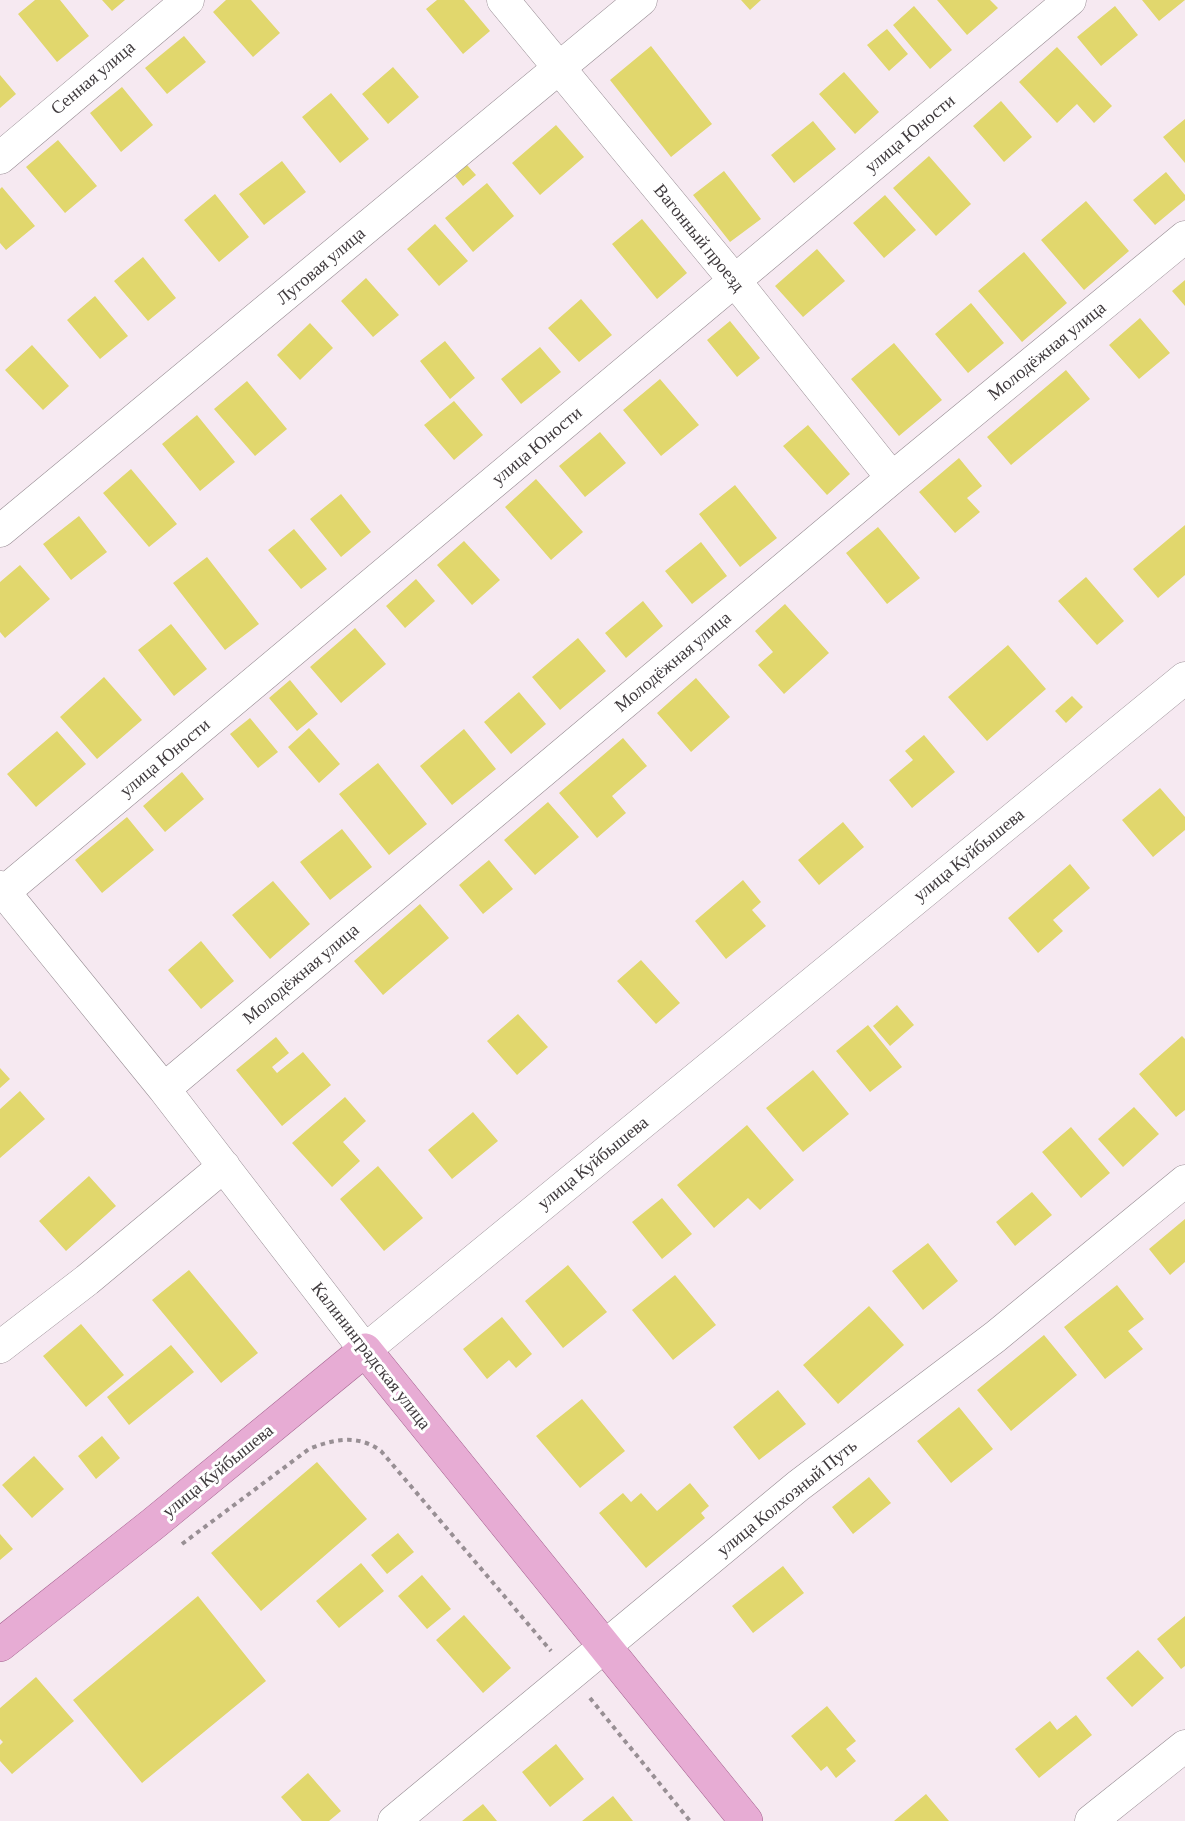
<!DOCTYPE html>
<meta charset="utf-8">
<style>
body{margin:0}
canvas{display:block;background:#f6e9f1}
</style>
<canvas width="1185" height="1821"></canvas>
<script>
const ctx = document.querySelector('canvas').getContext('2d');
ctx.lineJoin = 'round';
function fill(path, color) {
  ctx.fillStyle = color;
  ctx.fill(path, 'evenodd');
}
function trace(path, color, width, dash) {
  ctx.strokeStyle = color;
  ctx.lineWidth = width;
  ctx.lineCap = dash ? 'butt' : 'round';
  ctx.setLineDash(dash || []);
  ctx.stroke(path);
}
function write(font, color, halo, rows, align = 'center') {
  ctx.font = font + ' "Crimson Pro",serif';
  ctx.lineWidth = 6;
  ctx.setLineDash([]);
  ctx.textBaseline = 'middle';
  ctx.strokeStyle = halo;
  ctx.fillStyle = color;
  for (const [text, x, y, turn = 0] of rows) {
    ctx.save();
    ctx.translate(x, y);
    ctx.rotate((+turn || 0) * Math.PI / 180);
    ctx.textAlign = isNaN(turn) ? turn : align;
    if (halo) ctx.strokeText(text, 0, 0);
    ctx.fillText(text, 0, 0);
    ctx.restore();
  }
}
fill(new Path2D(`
 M35 0H60L89 36 57 62 18 14Z
 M102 0H125L112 11Z
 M226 0H251L280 33 253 57 213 12Z
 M437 0H464L490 31 463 54 426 9Z
 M741 0H761L750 10Z
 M937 0H990L998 8 967 35Z
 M1142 0H1185L1159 21Z
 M914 6 952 50 930 69 893 25Z
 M1115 6 1138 35 1101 66 1077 37Z
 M887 29 908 54 889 71 867 45Z
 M184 36 206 62 167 94 145 68Z
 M651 46 712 124 671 157 610 80Z
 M1057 47 1112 106 1094 123 1077 104 1057 123 1019 82Z
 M393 67 419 97 388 124 362 94Z
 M844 72 879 112 855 134 819 94Z
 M0 75 16 94 0 108Z
 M122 87 153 125 121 152 90 113Z
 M331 93 369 139 340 163 302 117Z
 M1001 101 1032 137 1004 162 973 126Z
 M1185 119V163L1163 137Z
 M813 121 836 149 794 183 771 155Z
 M556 125 584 157 540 195 512 163Z
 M58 140 97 186 65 213 26 167Z
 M929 156 971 204 936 236 893 188Z
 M282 161 306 192 264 225 239 194Z
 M467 165 476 175 463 186 455 176Z
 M724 171 761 219 730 242 693 195Z
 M1166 172 1185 195V200L1155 225 1133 200Z
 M487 183 514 216 473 252 445 218Z
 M2 187 35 226 6 250 0 243V189Z
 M215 194 249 237 219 262 184 220Z
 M885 195 916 230 884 258 853 223Z
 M1086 201 1129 251 1084 290 1041 240Z
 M642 219 687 273 657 299 612 244Z
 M435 224 468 261 439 286 407 249Z
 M817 249 845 281 803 317 775 286Z
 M1024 252 1067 303 1022 342 978 291Z
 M143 257 176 298 148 321 114 281Z
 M366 278 399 315 373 337 341 301Z
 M1185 280V306L1172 291Z
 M95 296 128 336 100 359 67 320Z
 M581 299 612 335 579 362 548 328Z
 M971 303 1004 343 968 373 935 334Z
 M1140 318 1170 353 1139 379 1109 345Z
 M730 321 760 358 737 377 707 340Z
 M310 323 333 348 300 380 277 355Z
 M445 341 475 378 450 399 420 361Z
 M894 343 942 400 899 436 851 379Z
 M32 345 69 386 43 410 5 370Z
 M540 347 561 372 521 404 501 379Z
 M1066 370 1090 399 1011 465 987 437Z
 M660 379 699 425 661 456 623 410Z
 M247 381 287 429 255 456 214 409Z
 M454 401 483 435 454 460 424 425Z
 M197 415 235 462 200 491 162 444Z
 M808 425 850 474 827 495 783 446Z
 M600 432 626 463 585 497 559 466Z
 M959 458 982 486 967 498 980 512 955 533 919 492Z
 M131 469 177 524 149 547 103 493Z
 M536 479 583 532 551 560 505 507Z
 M735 485 777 538 740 567 699 514Z
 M341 494 371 532 341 557 310 519Z
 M79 516 107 552 71 580 43 544Z
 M1185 525V575L1158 598 1133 569Z
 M878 527 920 578 887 604 846 553Z
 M294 529 327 569 301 589 268 550Z
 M464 541 500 580 472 605 437 565Z
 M701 542 727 576 692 604 665 571Z
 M207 557 259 624 225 650 173 583Z
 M20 565 50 599 5 638 0 632V582Z
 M1086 577 1124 621 1097 645 1058 601Z
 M416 579 435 601 405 628 386 606Z
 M643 601 663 626 626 658 605 633Z
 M785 604 829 653 784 694 758 665 773 652 755 631Z
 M171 624 207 669 174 696 138 650Z
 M355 628 386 664 341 703 310 667Z
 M578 638 606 671 560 710 532 677Z
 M1008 645 1046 689 987 741 948 697Z
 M104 677 142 720 97 759 60 717Z
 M696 678 730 717 691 752 657 713Z
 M290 680 318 714 297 731 269 698Z
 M519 692 546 724 511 754 484 722Z
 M1072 696 1083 707 1066 723 1055 711Z
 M250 718 278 752 258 768 230 734Z
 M309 728 340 764 319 783 288 747Z
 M464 729 496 769 452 805 420 766Z
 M57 731 86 764 36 807 7 774Z
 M924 735 955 772 912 808 889 780 913 760 905 751Z
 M623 738 647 766 612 796 626 813 597 838 559 793Z
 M378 763 427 824 389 855 339 794Z
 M182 772 204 799 165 832 143 806Z
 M1160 788 1185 817V830L1153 857 1122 820Z
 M548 802 579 837 535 875 504 840Z
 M127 817 154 850 102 893 75 860Z
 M843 822 864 847 819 885 798 860Z
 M342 829 372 867 330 900 300 862Z
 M489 860 513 889 483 914 459 885Z
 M1070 864 1090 888 1053 920 1063 931 1038 953 1008 918Z
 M743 880 761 902 752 910 766 926 726 959 695 921Z
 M273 881 310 924 270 959 232 915Z
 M420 904 449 938 383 995 354 961Z
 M201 941 234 981 201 1009 168 970Z
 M641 960 680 1003 656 1024 617 981Z
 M897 1005 914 1025 890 1046 873 1026Z
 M518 1014 548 1047 517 1075 487 1041Z
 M868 1025 902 1067 870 1092 836 1051Z
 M1182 1036 1185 1039V1110L1176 1117 1139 1074Z
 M276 1037 289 1053 272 1067 277 1073 303 1052 331 1085 282 1126 236 1070Z
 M0 1068 10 1079 0 1088Z
 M813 1070 849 1114 803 1152 766 1108Z
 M20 1091 45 1119 0 1158V1109Z
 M345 1097 366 1121 343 1142 360 1161 332 1187 292 1143Z
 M1134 1107 1159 1134 1123 1167 1098 1139Z
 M473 1112 498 1141 452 1179 428 1150Z
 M747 1125 794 1180 760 1210 748 1198 714 1228 677 1185Z
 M1071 1127 1110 1173 1081 1198 1042 1152Z
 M378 1166 423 1218 384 1251 340 1199Z
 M89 1176 116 1206 66 1251 39 1221Z
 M1032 1192 1052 1215 1015 1246 996 1222Z
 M662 1198 692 1234 662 1259 632 1222Z
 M1185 1219V1262L1170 1275 1149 1249Z
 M928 1243 958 1281 923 1310 892 1271Z
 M568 1265 607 1312 563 1348 525 1301Z
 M189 1270 258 1353 221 1383 152 1300Z
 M675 1275 716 1325 673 1360 632 1310Z
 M1117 1285 1144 1319 1128 1331 1143 1349 1105 1379 1064 1327Z
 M869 1306 904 1345 838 1404 803 1365Z
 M502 1317 532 1354 516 1368 509 1360 487 1379 463 1349Z
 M81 1324 124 1375 86 1407 43 1356Z
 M1044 1335 1077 1375 1011 1431 977 1390Z
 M171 1345 194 1372 129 1425 107 1397Z
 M778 1390 806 1424 759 1460 733 1427Z
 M582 1399 625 1451 580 1488 536 1436Z
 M959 1407 993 1449 951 1483 917 1441Z
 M102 1436 120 1458 96 1479 78 1456Z
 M34 1456 64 1489 32 1518 2 1485Z
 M317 1462 367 1519 261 1611 211 1553Z
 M869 1477 891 1503 853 1534 832 1507Z
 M690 1483 709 1506 701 1513 705 1518 646 1568 599 1513 623 1493 631 1502 641 1493 657 1511Z
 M398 1533 414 1552 387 1574 371 1555Z
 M0 1534 13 1549 0 1560Z
 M361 1563 384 1591 339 1628 316 1601Z
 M783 1566 804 1593 753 1633 732 1606Z
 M422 1575 451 1609 427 1629 398 1596Z
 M198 1596 266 1681 142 1783 73 1700Z
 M464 1615 511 1668 483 1693 436 1640Z
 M1185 1616V1666L1181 1669 1157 1639Z
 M1138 1650 1164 1678 1132 1707 1106 1678Z
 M36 1677 74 1721 12 1774 0 1761V1745L3 1742 0 1739V1708Z
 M827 1706 856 1741 846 1749 856 1761 836 1778 827 1766 821 1771 791 1736Z
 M1076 1715 1092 1735 1039 1778 1015 1749 1050 1721 1057 1730Z
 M556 1744 584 1779 550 1807 522 1772Z
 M308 1773 341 1811 329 1821H302L281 1797Z
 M926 1794 949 1821H894Z
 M613 1796 633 1821H582Z
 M483 1804 497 1821H462Z`), '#e1d76d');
const minor = new Path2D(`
 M503 0 735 281 892 478
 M0 158 188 0
 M0 531 641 0
 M0 887 164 1089 365 1350 1185 678
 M4 892 1070 0
 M164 1089 892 478 1185 237
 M0 1347 87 1280 224 1166
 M394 1821 798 1486 995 1337 1185 1181
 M1091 1821 1185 1746`);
const major = new Path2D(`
 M0 1645 153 1524 365 1350 746 1821`);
trace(minor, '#978c93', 33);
trace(major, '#a2608d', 34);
trace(new Path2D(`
 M182 1544 309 1449C334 1439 358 1434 381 1451L551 1651
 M590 1698 690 1821`), '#988f94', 4, [4.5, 4.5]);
trace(minor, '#fff', 32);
trace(major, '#e7acd4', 33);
write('18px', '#403b3e', '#fff', [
 ["Сенная улица",93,78,-40],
 ["улица Юности",910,134,-40],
 ["Вагонный проезд",699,238,51],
 ["Луговая улица",321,266,-40],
 ["Молодёжная улица",1047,351,-39],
 ["улица Юности",537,446,-40],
 ["Молодёжная улица",673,662,-40],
 ["улица Юности",165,758,-40],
 ["улица Куйбышева",969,855,-39],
 ["Молодёжная улица",301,974,-40],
 ["улица Куйбышева",593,1163,-39],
 ["Калининградская улица",371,1356,52],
 ["улица Куйбышева",218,1471,-39],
 ["улица Колхозный Путь",787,1498,-39]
]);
</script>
